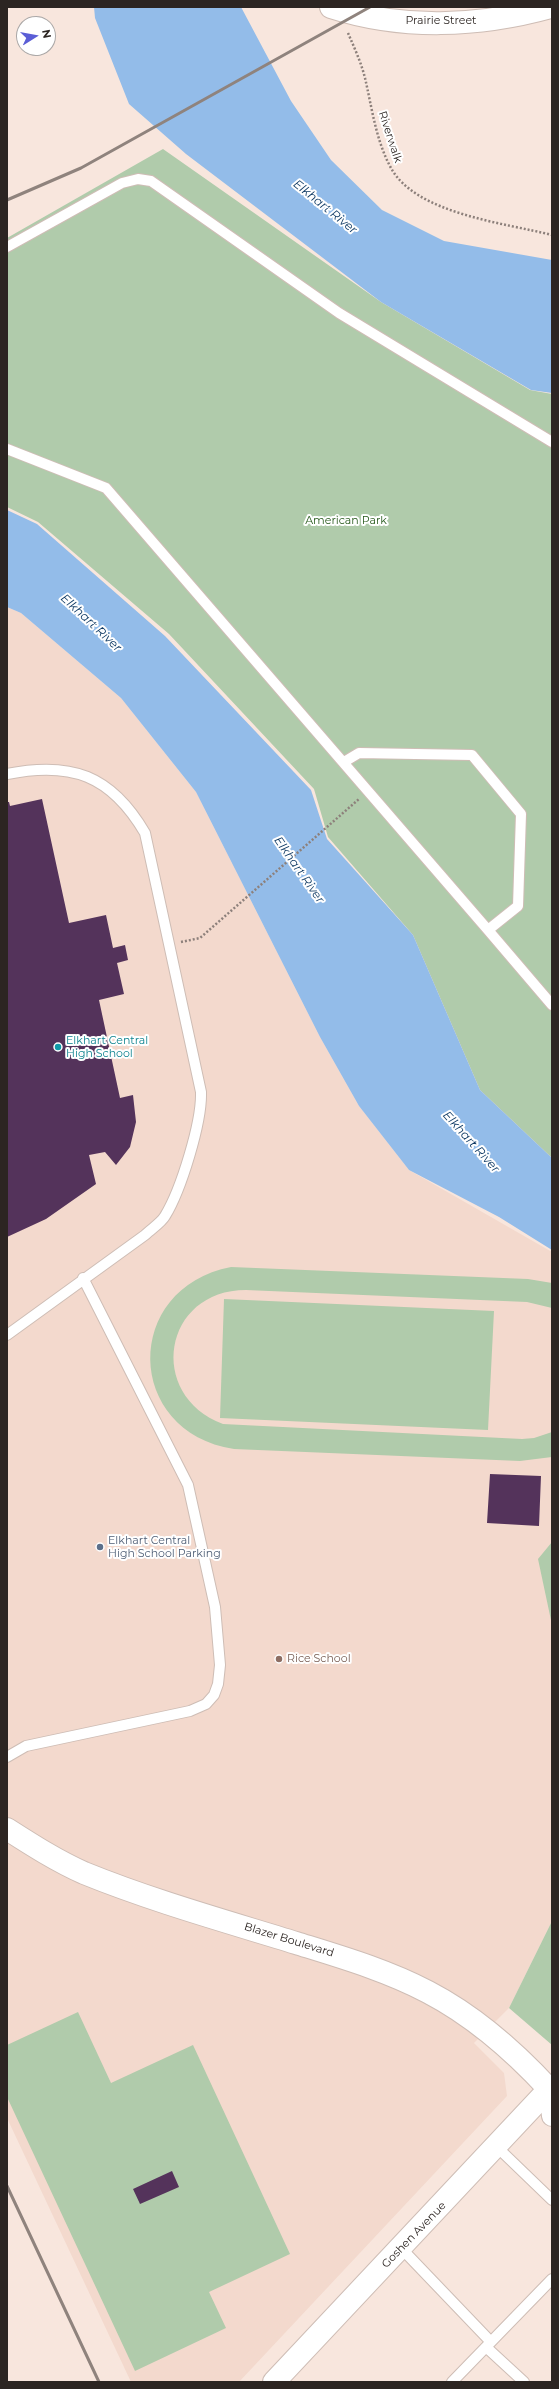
<!DOCTYPE html>
<style>
body{margin:0}
#map{position:relative;width:559px;height:2389px;overflow:hidden;background:#f8e6dd;font-family:Montserrat,sans-serif}
canvas{display:block}
.frame{position:absolute;inset:0;border:8px solid #2c2522;pointer-events:none}
.north{position:absolute;left:16px;top:16px;width:40px;height:40px;box-sizing:border-box;background:#fff;border:1px solid #aba8a7;border-radius:50%;rotate:79deg;font-size:11px;font-weight:700;line-height:16px;text-align:center;color:#2c2522}
.north::after{content:'';display:block;margin:auto;width:14px;height:18px;background:#5b5ed6;clip-path:polygon(50% 0,100% 100%,50% 72%,0 100%)}
</style>
<div id="map">
<canvas width="559" height="2389"></canvas>
<div class="frame"></div>
<div class="north">N</div>
</div>
<script>
const ctx = document.querySelector('canvas').getContext('2d');
ctx.lineJoin = 'round';
function fill(path, color) {
  ctx.fillStyle = color;
  ctx.fill(path, 'evenodd');
}
function trace(path, color, width, dash) {
  ctx.strokeStyle = color;
  ctx.lineWidth = width;
  ctx.lineCap = dash ? 'butt' : 'round';
  ctx.setLineDash(dash || []);
  ctx.stroke(path);
}
function write(font, color, halo, rows, align = 'center') {
  ctx.font = font + ' Montserrat,sans-serif';
  ctx.lineWidth = 4;
  ctx.setLineDash([]);
  ctx.textBaseline = 'middle';
  ctx.strokeStyle = halo;
  ctx.fillStyle = color;
  for (const [text, x, y, turn = 0] of rows) {
    ctx.save();
    ctx.translate(x, y);
    ctx.rotate((+turn || 0) * Math.PI / 180);
    ctx.textAlign = isNaN(turn) ? turn : align;
    if (halo) ctx.strokeText(text, 0, 0);
    ctx.fillText(text, 0, 0);
    ctx.restore();
  }
}
fill(new Path2D(`
 M7 607 21 613 121 698 196 792 320 1037 359 1106 409 1170 552 1252V1921L509 2008 474 2043 504 2073 507 2096 239 2382H131L7 2118Z`), '#f3d9cd');
fill(new Path2D(`
 M163 149 381 302 530 390 552 394V1158L480 1090 413 935 328 837 314 789 169 634 38 522 7 507V238Z
 M231 1267 528 1279 552 1283V1308L527 1302 246 1290C163 1290 146 1395 223 1424L522 1439 534 1438 552 1432V1457L520 1461 234 1449C124 1432 122 1288 231 1267Z
 M224 1299 494 1311 488 1430 220 1418Z
 M552 1542V1625L538 1559Z
 M552 1921V2045L509 2008Z
 M78 2012 111 2083 193 2045 290 2254 209 2292 226 2328 135 2371 7 2097V2045Z`), '#b0cbab');
fill(new Path2D(`
 M94 7H241L291 101 331 160 382 210 444 241 552 260V393L531 390 381 302 186 154 129 104 95 18Z
 M7 510 37 524 165 636 311 790 327 839 413 935 480 1090 552 1158V1250L499 1217 409 1170 359 1106 320 1037 196 792 121 698 21 613 7 607Z`), '#93bce9');
fill(new Path2D(`
 M42 799 69 923 106 915 113 948 125 945 128 960 117 963 124 994 99 1000 120 1098 133 1095 136 1122 130 1147 116 1165 105 1152 89 1155 96 1184 46 1219 7 1237V802H9L10 806Z
 M490 1474 541 1476 539 1526 487 1523Z
 M172 2171 179 2187 140 2204 133 2189Z`), '#54335b');
const lane = new Path2D(`
 M7 247 122 183 138 179 151 181 339 313 552 442
 M7 449 106 488 488 930 518 906 521 814 472 755 359 753 344 762
 M7 774C71 761 111 775 145 833L201 1092C202 1122 181 1190 165 1216 161 1223 151 1229 145 1235L7 1335
 M488 930 552 1005
 M7 1757 26 1746 190 1711 206 1704 214 1695 218 1684 220 1665 215 1607 188 1485 83 1278
 M497 2147 552 2200
 M401 2248 491 2342
 M486 2347 524 2382
 M452 2382 552 2279`);
const street = new Path2D(`
 M552 2089H549L552 2116`);
const secondary = new Path2D(`
 M331 7C402 30 479 27 551 7
 M7 1829C32 1845 57 1861 84 1873 153 1901 225 1921 296 1943 341 1957 386 1970 428 1992 474 2016 514 2051 549 2089`);
const primary = new Path2D(`
 M274 2382 552 2086`);
trace(lane, '#cebdb5', 12);
trace(street, '#cebdb5', 22);
trace(secondary, '#cebdb5', 24);
trace(primary, '#cebdb5', 24);
trace(new Path2D(`
 M348 33C354 47 361 62 365 78 372 108 376 141 391 168 416 214 505 223 552 235
 M181 942 200 938 359 799`), '#8d807b', 2.5, [2, 2]);
trace(lane, '#fff', 10);
trace(street, '#fff', 20);
trace(secondary, '#fff', 22);
trace(primary, '#fff', 22);
trace(new Path2D(`
 M7 200 81 168 370 7
 M7 2186 99 2382`), '#8f837d', 3);
for (const [x, y, r, color] of [
 [58,1047,4,"#0f9aa8"],
 [100,1547,4,"#5c6f8a"],
 [279,1659,4,"#8d6e63"]
]) {
  const dot = new Path2D();
  dot.arc(x, y, r, 0, 2 * Math.PI);
  ctx.fillStyle = color;
  ctx.fill(dot);
  trace(dot, '#fff', 1.5);
}
write('11px', '#2c2522', '#fff', [
 ["Prairie Street",441,21],
 ["Riverwalk",390,137,72],
 ["Blazer Boulevard",289,1940,17],
 ["Goshen Avenue",414,2235,-46]
]);
write('11px', '#25581a', '#fff', [
 ["American Park",346,521]
]);
write('11px', '#0d838f', '#fff', [
 ["Elkhart Central",66,1041],
 ["High School",66,1054]
], 'left');
write('11px', '#4e5e75', '#fff', [
 ["Elkhart Central",108,1541],
 ["High School Parking",108,1554]
], 'left');
write('11px', '#785e54', '#fff', [
 ["Rice School",287,1659]
], 'left');
write('italic 12px', '#0f3a64', '#fff', [
 ["Elkhart River",325,207,39],
 ["Elkhart River",91,623,43],
 ["Elkhart River",299,870,55],
 ["Elkhart River",471,1142,48]
]);
</script>
